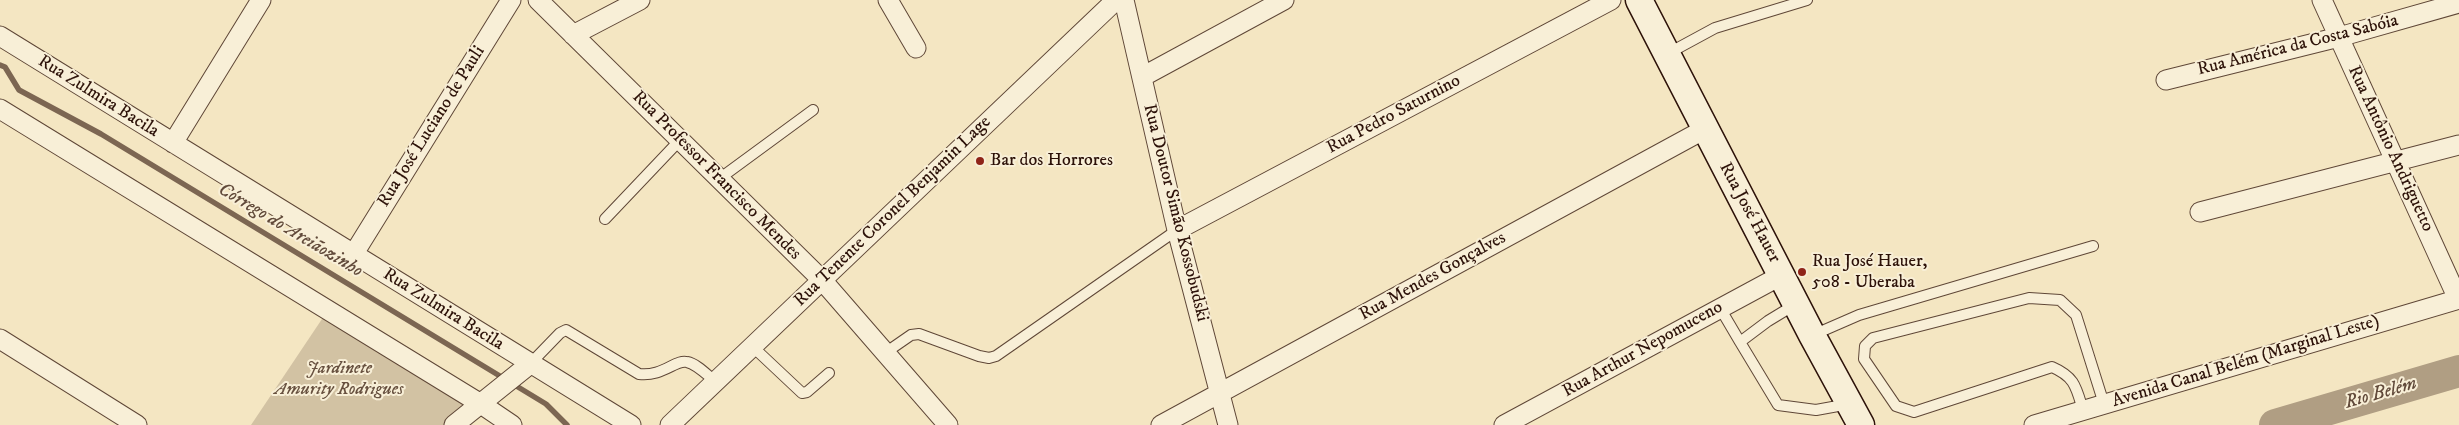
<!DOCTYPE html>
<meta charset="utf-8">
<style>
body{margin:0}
canvas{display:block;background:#f4e6c2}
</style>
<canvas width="2459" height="425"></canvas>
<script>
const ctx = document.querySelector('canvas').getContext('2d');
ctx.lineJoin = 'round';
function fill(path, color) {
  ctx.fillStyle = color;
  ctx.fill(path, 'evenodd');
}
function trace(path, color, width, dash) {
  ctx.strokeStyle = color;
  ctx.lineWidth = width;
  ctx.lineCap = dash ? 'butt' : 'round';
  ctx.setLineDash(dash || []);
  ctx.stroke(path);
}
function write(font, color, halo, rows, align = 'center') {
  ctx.font = font + ' "IM FELL DW Pica",serif';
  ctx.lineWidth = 4;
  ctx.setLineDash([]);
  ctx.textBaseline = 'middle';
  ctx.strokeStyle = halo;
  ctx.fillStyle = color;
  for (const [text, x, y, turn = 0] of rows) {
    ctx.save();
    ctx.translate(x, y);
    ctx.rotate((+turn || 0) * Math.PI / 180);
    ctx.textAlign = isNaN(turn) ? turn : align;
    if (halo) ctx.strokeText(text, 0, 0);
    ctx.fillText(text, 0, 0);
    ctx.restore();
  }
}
fill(new Path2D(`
 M324 316 471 406 445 425H251Z`), '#d2c2a3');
trace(new Path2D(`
 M0 65 5 67 19 90 101 134 546 404 567 425`), '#7c6652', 5.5);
trace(new Path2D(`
 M2275 425 2459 371`), '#b09e83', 32);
const lane = new Path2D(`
 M1667 54 1715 28 1807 0
 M719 179 813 110
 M605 219 680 140
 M1796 304 1768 321 1740 342 1778 405 1816 410 1849 404
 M1720 308 1740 342
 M1813 335 1859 315 2093 246
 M752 346 802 393 807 392 829 373
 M885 353 911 335 919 334 979 356 989 358 996 356 1177 230
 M530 364 560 333 566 330 639 374C662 377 676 359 687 362 697 364 707 375 716 382
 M2083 410C2076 387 2075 377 2052 367L1914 412 1896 406 1864 359 1865 346 1873 338 2029 298 2060 300 2076 315 2104 404`);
const street = new Path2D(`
 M538 0 822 280 948 425
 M888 0 916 48
 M1124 0 1177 230 1228 425
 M2322 0 2458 299
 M573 35 640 0
 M0 36 631 425
 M1142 77 1284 0
 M2166 80 2339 37 2459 3
 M0 109 481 404 512 425
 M173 143 261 0
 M2200 212 2459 145
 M1177 230 1611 0
 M353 255 511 0
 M0 339 137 425
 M454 425 530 364
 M670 425 1116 0
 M1161 425 1705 129
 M1504 425 1782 275
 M2034 425 2459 299`);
const secondary = new Path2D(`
 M1639 0 1812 335 1861 425`);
trace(lane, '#5f4737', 12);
trace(street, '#5f4737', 21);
trace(secondary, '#2d1209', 29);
trace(lane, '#f8efd7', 10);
trace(street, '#f8efd7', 19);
trace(secondary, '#f8efd7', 26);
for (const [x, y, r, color] of [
 [980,161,5,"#8f2418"],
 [1802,272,5,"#8f2418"]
]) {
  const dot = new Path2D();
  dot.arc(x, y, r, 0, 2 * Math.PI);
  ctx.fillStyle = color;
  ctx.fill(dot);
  trace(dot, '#f8efd7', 2);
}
write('18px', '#2d1209', '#f8efd7', [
 ["Rua América da Costa Sabóia",2298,46,-14],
 ["Rua Zulmira Bacila",98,97,32],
 ["Rua Pedro Saturnino",1394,115,-28],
 ["Rua José Luciano de Pauli",432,127,-58],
 ["Rua Antônio Andriguetto",2390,149,65],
 ["Rua Professor Francisco Mendes",716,176,45],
 ["Rua Tenente Coronel Benjamin Lage",893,212,-44],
 ["Rua Doutor Simão Kossobudski",1175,213,76],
 ["Rua José Hauer",1749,213,62],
 ["Rua Mendes Gonçalves",1433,277,-29],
 ["Rua Zulmira Bacila",443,310,32],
 ["Rua Arthur Nepomuceno",1643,350,-29],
 ["Avenida Canal Belém (Marginal Leste)",2246,362,-17]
]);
write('18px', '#2d1209', '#f8efd7', [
 ["Bar dos Horrores",990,161],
 ["Rua José Hauer,",1812,262],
 ["508 - Uberaba",1812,283]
], 'left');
write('italic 18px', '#67503f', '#f8efd7', [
 ["Jardinete",339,369],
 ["Amurity Rodrigues",339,390]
]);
write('italic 19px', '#614a3a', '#f8efd7', [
 ["Córrego do Areiãozinho",290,231,31],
 ["Rio Belém",2381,394,-16]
]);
</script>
